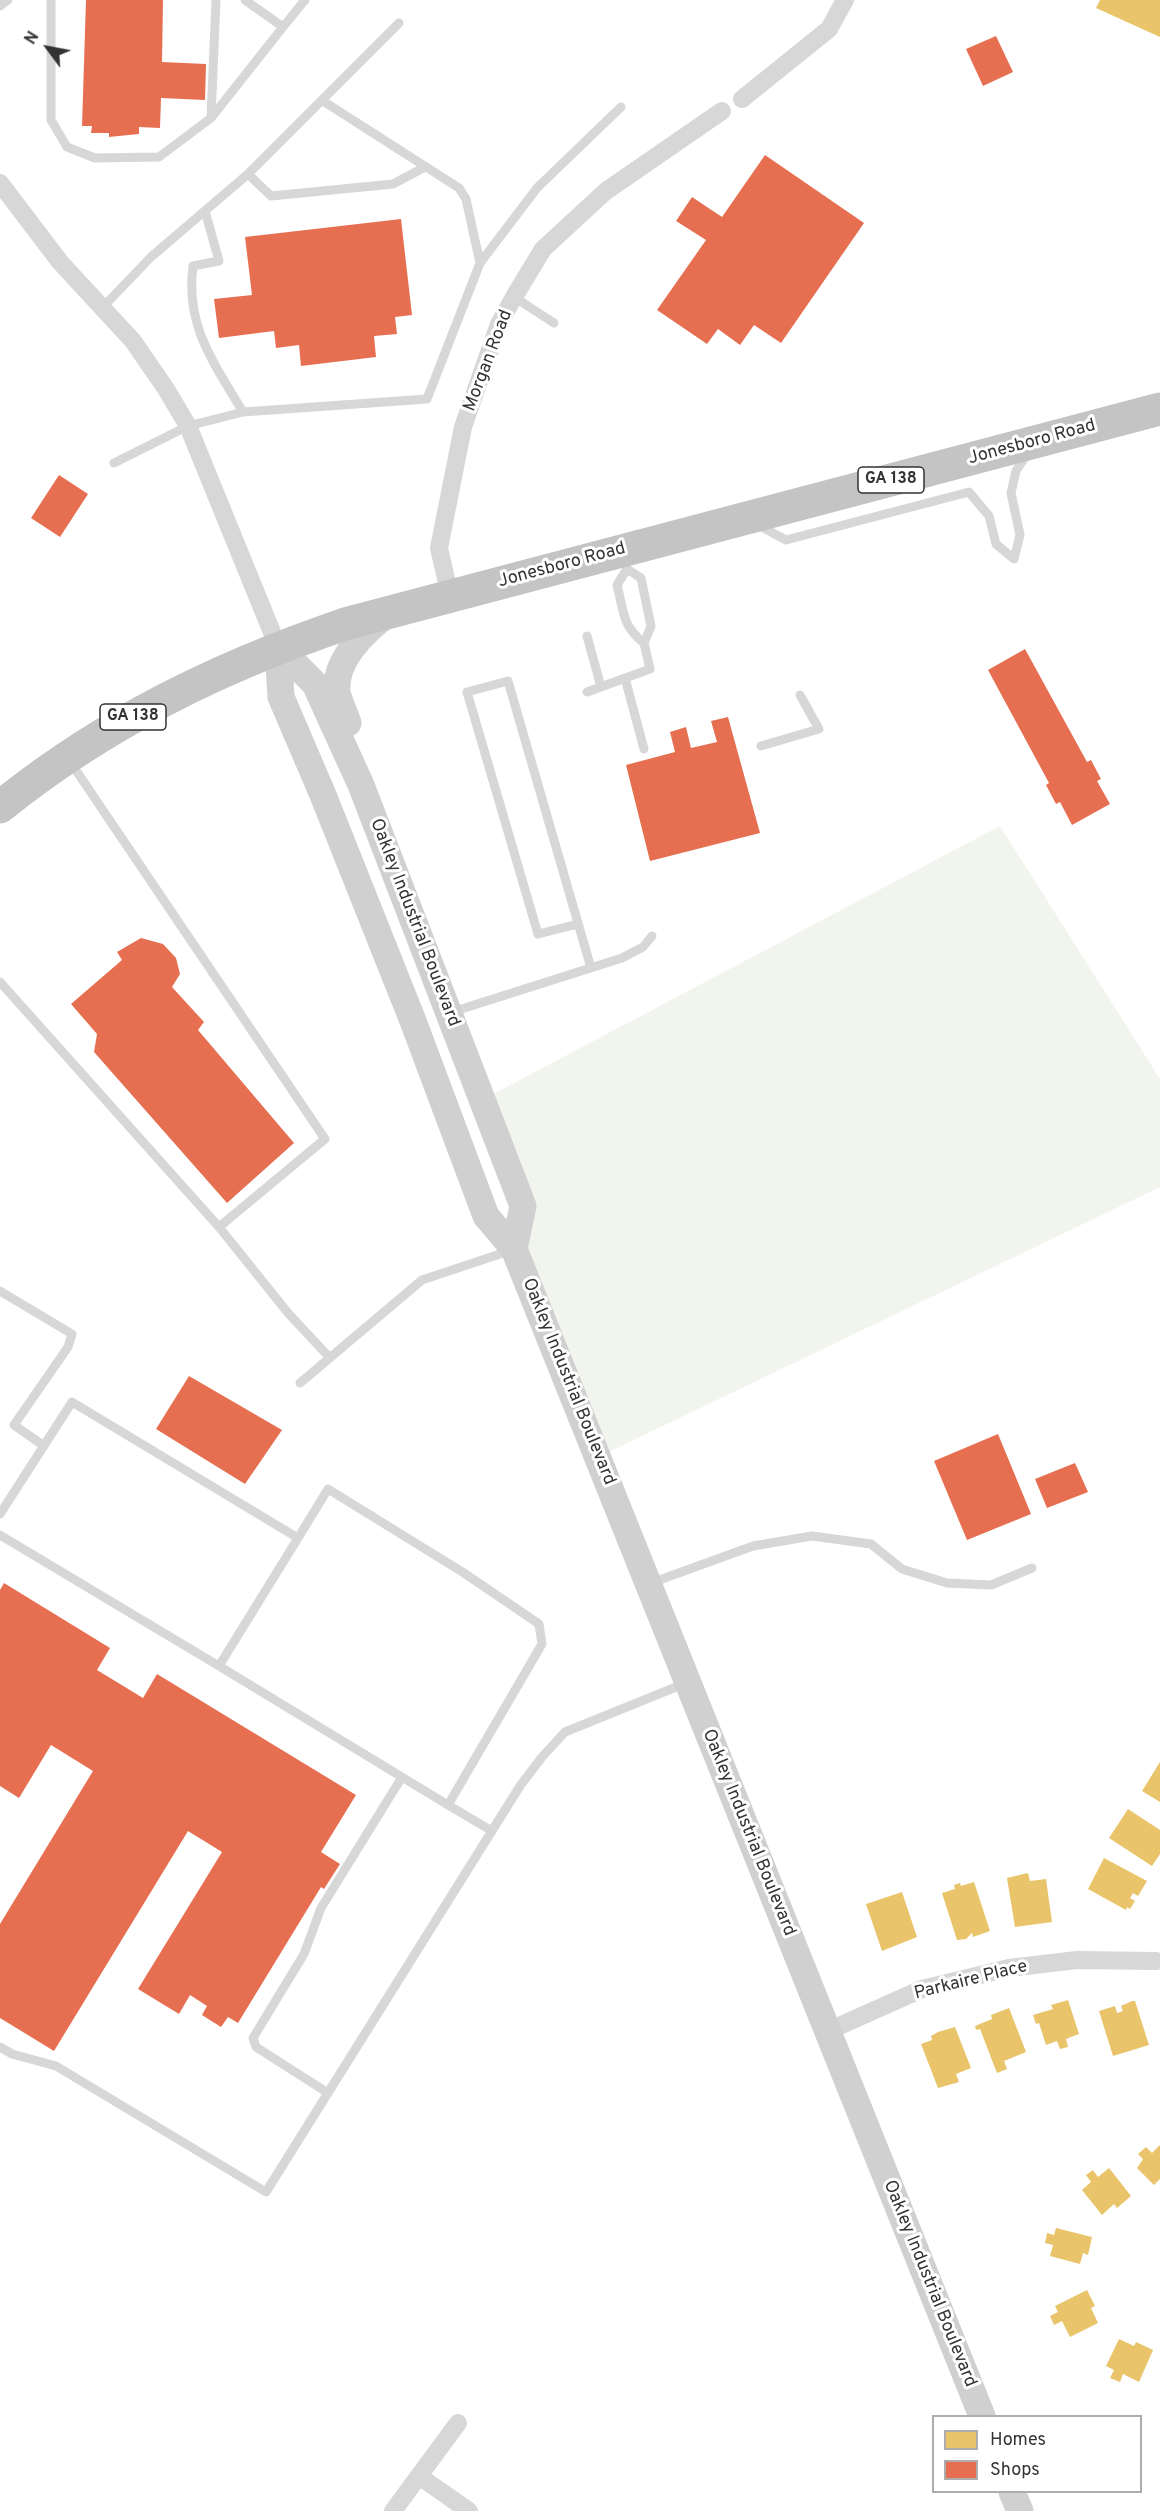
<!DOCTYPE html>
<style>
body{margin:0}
#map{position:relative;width:1160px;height:2511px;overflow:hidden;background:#fff;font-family:Overpass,sans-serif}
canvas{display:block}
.legend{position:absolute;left:932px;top:2415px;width:210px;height:78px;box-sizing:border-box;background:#fff;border:2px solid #adadad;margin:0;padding:8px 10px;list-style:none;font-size:18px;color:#333}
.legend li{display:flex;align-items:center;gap:12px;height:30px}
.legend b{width:30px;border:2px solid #adadad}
.north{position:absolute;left:18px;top:18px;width:60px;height:60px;-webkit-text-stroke:4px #fff;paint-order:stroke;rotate:302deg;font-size:16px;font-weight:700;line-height:24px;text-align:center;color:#333}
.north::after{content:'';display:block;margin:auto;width:21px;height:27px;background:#333;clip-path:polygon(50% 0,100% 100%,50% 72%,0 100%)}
</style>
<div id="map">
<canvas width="1160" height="2511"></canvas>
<ul class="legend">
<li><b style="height:16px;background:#e9c46a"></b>Homes</li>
<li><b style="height:16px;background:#e76f51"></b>Shops</li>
</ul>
<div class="north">N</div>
</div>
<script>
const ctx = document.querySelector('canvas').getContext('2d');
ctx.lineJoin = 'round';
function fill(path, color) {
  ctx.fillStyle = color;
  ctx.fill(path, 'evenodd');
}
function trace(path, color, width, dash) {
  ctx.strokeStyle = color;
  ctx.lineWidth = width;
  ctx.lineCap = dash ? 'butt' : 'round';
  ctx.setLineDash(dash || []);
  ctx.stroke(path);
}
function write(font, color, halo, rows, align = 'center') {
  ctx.font = font + ' Overpass,sans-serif';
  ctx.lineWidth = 6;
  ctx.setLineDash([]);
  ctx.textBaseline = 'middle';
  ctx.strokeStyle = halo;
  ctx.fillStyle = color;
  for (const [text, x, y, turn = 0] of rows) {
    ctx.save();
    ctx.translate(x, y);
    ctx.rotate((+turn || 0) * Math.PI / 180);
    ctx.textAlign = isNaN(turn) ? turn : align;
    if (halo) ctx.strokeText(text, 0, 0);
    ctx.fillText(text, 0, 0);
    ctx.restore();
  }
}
fill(new Path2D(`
 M1000 826 1160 1079V1187L592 1460 480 1101Z`), '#f1f5ed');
fill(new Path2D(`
 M1100 0H1160V37L1096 8Z
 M1160 1762V1802L1142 1791Z
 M1128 1809 1160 1830V1854L1152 1866 1109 1838Z
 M1104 1858 1147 1881 1138 1896 1133 1893 1130 1898 1135 1901 1130 1909 1127 1907 1126 1910 1088 1889Z
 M1028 1873 1030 1881 1046 1879 1052 1922 1015 1927 1007 1878Z
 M974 1882 990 1931 973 1937 972 1933 966 1939 957 1940 942 1893 955 1889 954 1885 960 1883 961 1886Z
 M902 1892 917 1937 882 1951 866 1904Z
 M1068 2000 1079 2034 1066 2039 1068 2047 1060 2049 1057 2041 1046 2045 1039 2023 1036 2024 1033 2015 1053 2009 1051 2005Z
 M1132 2001H1135L1149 2045 1113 2056 1099 2011 1115 2006 1117 2013 1123 2011 1121 2006Z
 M1009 2008 1026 2052 1004 2061 1007 2069 997 2073 980 2029 976 2030 975 2026 992 2019 991 2015Z
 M955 2027 971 2068 956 2074 959 2082 938 2088 921 2044 932 2040 931 2036 938 2032Z
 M1160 2145V2179L1154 2185 1137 2168 1143 2159 1138 2154 1146 2147 1152 2153Z
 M1109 2168 1131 2196 1117 2208 1114 2204 1102 2215 1082 2190 1091 2182 1086 2175 1093 2170 1098 2177Z
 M1056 2228 1092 2237 1088 2255 1083 2253 1080 2264 1050 2256 1053 2245 1045 2243 1047 2233 1054 2235Z
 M1087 2290 1095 2306 1091 2308 1098 2323 1070 2337 1062 2321 1054 2325 1050 2316 1058 2312 1055 2306Z
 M1119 2339 1134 2346 1136 2342 1153 2350 1139 2382 1123 2374 1120 2382 1110 2378 1114 2370 1106 2366Z`), '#e9c46a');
fill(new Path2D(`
 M86 0H163L162 62 206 64 205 100 161 98 160 128 139 127V134L109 137V133H91L92 126H82Z
 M996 36 1013 72 983 86 966 49Z
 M765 155 864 223 781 343 754 325 740 345 718 329 707 344 657 310 706 240 676 221 692 197 722 217Z
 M401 219 412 315 395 317 397 334 374 336 376 357 301 366 299 345 276 348 274 331 219 338 214 299 252 295 245 237Z
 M59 475 88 494 60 537 31 518Z
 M1025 649 1087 762 1091 760 1101 779 1097 781 1110 804 1072 825 1060 802 1056 804 1046 785 1049 783 988 670Z
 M728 717 760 833 650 861 626 765 675 752 670 732 686 727 691 748 717 742 711 721Z
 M141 938 163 944 176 958 180 974 172 987 204 1022 198 1030 294 1143 227 1203 94 1052 97 1034 71 1004 122 960 117 952Z
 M189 1376 282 1430 245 1484 156 1429Z
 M998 1434 1031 1514 967 1540 934 1461Z
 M1075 1463 1088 1492 1047 1508 1035 1479Z
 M4 1583 110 1648 97 1670 143 1698 157 1674 356 1795 321 1852 340 1864 324 1889 321 1887 238 2023 228 2017 221 2027 202 2015 207 2006 190 1995 179 2014 138 1989 222 1852 188 1831 54 2051 0 2018V1924L93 1771 51 1745 19 1798 0 1786V1590Z`), '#e76f51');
trace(new Path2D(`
 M51 0V120L67 147 95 158 159 157 211 118 283 27 245 0
 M0 6 8 0
 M283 27 305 0
 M323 101 459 188 466 199 480 263
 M211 118 216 0
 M248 174 271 196 393 184 425 167
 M205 211 219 261 193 266C185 326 214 363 243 412
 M514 297 554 323
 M103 307 151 257 248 174 399 23
 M114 463 188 426 243 412 427 399 480 263 537 188 621 107
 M758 525 786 540 969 492 989 516 996 544 1014 559 1020 535 1011 493 1016 471 1027 454
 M627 569 617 585C624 612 622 626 644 643
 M587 636 601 687
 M625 678 644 749
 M587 692 650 669 644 643 651 626 641 578 627 569 623 558
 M761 746 819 729 800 695
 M71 763 325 1139 219 1227
 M578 924 538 934 467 692 508 681 591 968
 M0 982 219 1227 288 1313 330 1358
 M452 1012 622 958 643 947 652 936
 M0 1291 72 1334 68 1347 14 1425 44 1446
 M300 1383 422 1280 512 1250
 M0 1514 72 1402 298 1538 219 1666 0 1535
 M651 1583 753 1546 812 1536 871 1544 902 1569 947 1583 991 1585 1032 1568
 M219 1666 448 1805 542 1644 539 1624 464 1573 328 1489 298 1538
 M448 1805 492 1831
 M0 2047 12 2054 56 2066 266 2192 520 1786 542 1757 565 1732 686 1683
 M328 2093 256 2047 253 2038 304 1954 321 1908 402 1777`), '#d7d7d7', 9);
trace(new Path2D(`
 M742 99 829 29 845 0
 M0 183 60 262 133 341 166 389 188 426 278 647
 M450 596 439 548 463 427 499 324 514 297 543 249 606 191 722 111
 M828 2031 922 1989 1009 1968 1077 1960 1156 1961
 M419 2476 469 2511
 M393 2511 458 2423`), '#d7d7d7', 18);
trace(new Path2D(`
 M278 647 281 697 323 795 413 1021 486 1216 514 1249 982 2416
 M278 647 315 684 361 785 523 1206 514 1249
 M348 723C345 713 339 702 337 692 334 659 366 630 390 612
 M1012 2492 1020 2511`), '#d0d0d0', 27);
trace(new Path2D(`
 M0 807C104 723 219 667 345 624L1160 409`), '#c4c4c4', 33);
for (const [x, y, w] of [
 [891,480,66],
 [133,717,66]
]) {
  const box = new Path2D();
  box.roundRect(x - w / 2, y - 13, w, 26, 4.5);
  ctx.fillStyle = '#fff';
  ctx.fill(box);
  trace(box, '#333', 1.5);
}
write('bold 16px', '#333', null, [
 ["GA 138",891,480],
 ["GA 138",133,717]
]);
write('18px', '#333', '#fff', [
 ["Morgan Road",489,361,-69],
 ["Jonesboro Road",1032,443,-15],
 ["Jonesboro Road",562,566,-15],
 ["Oakley Industrial Boulevard",414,923,69],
 ["Oakley Industrial Boulevard",568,1382,68],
 ["Oakley Industrial Boulevard",748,1833,68],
 ["Parkaire Place",971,1981,-14],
 ["Oakley Industrial Boulevard",929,2284,68]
]);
</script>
